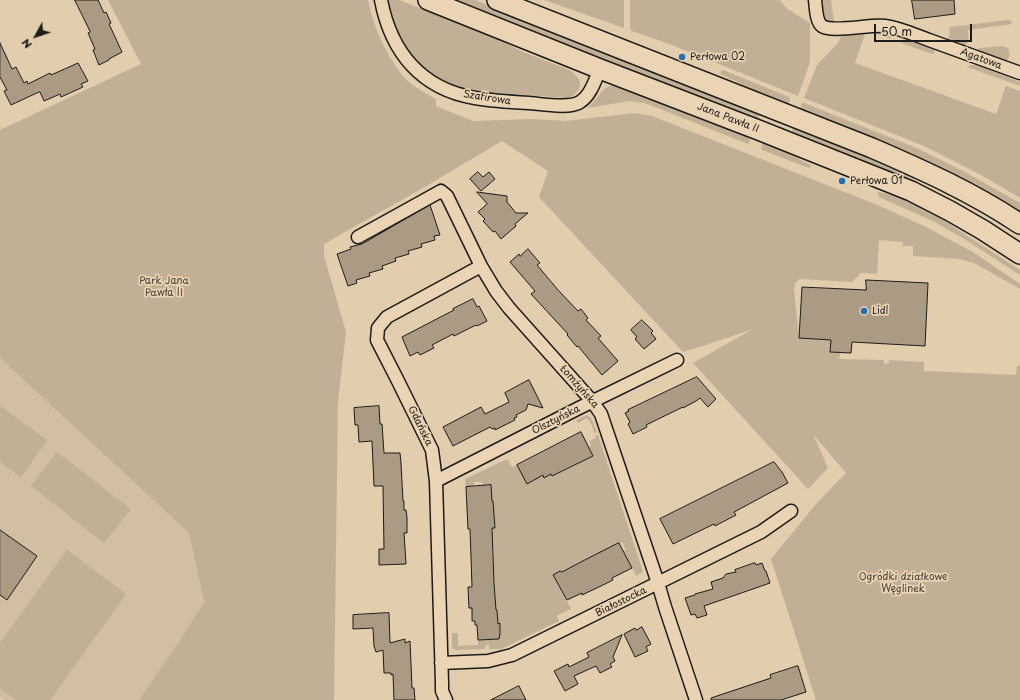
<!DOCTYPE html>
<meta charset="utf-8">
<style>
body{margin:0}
#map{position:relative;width:1020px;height:700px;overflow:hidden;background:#e2cdad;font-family:"Playpen Sans",sans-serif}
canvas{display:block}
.north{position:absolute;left:16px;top:16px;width:40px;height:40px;-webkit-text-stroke:3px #ead4b3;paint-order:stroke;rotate:230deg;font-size:11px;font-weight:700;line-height:16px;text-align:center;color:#1c1c1c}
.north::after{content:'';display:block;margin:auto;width:14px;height:18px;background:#1c1c1c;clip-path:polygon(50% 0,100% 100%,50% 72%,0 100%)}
.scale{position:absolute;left:874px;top:24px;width:98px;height:18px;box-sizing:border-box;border:2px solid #1c1c1c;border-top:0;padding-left:5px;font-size:12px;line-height:14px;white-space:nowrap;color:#1c1c1c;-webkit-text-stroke:3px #ead4b3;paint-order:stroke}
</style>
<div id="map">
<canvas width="1020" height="700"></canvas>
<div class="north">N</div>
<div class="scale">50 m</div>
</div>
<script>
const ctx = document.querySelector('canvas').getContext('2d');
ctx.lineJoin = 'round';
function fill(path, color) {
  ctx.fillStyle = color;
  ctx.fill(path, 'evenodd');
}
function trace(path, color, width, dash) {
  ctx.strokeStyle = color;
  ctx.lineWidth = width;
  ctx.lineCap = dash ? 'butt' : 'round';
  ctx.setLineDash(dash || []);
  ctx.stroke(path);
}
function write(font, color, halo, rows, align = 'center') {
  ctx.font = font + ' "Playpen Sans",sans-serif';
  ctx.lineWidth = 3.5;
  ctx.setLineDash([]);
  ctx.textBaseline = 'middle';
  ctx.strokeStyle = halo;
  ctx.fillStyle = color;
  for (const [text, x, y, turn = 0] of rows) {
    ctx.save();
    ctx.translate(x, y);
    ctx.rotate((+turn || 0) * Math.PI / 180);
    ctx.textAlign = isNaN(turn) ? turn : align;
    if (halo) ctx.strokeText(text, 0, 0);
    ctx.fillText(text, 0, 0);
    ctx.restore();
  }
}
fill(new Path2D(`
 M0 358 189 533 204 602 176 646 139 700H4L0 697Z`), '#d2bea1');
fill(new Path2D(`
 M108 0H368C372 25 390 65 410 83 418 89 427 94 436 99V106L473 121 532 119 566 121 635 113 652 116 875 204 926 227 973 252 1020 284V289L974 263 959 259 913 256V246H903V242L879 240 877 274 861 273 852 282 800 279 796 282 794 289 799 338 831 340 830 352 840 353 839 359 884 360V364L889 363V360L924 362V371L1016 375 1017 366H1020V700H816L771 559 815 505 846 473 813 434 828 468 808 489 693 363 753 329 727 338 683 352 539 197 548 171 502 141 428 185 324 244V256L346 332 338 402 334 700H139L176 646 204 602 189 533 0 358V130L141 64Z
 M387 0H399L435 14 436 12 480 30 523 52 567 69C582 77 586 89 569 98L478 92 456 86 435 77 419 64 406 48 388 11Z
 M449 0H475L761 112 757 122Z
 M544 0H624V28Z
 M630 0H780L786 8 810 23V62L798 96 672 45 632 31 630 29Z
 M820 0H831L834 22C820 24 822 10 820 0Z
 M1009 20 1011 21 1012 24 968 30C968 37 971 43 962 47L947 41 950 34 949 28 950 27Z
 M867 30C875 30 886 29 892 35L890 39Z
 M863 34H865L855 63 996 114 1006 86 1020 91V198L983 176 924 146 804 98 817 65 838 43 842 35Z
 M907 40 935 50 934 53 932 54 901 43 904 41Z
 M1002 46 1008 48 1010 54 1007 60 1004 61 978 52 977 51 979 48Z
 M971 65H976L1020 82V86L967 67Z
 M723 70 789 97 790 100 787 107 758 95 734 80 720 74 721 71Z
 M616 84 752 135 748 144 645 103 629 101 588 108 605 88Z
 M802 103H804L919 149 963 171 1020 203V215L799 112Z
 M794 125 916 176 914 179 889 172 791 135Z
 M764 140 812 166 809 168 762 150 761 148Z
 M878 192 903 197 926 209 1020 270V275L966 240 935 222 879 197 878 194Z
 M0 406 47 440 21 477 0 462Z
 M587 415 591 418 597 432 594 433 592 425 587 418 578 423 576 420Z
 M598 435 643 572 636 576 624 551 626 550 622 542 562 572 560 571 555 574 554 576 571 609 557 616 559 621 501 649H489V645H486L485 649 456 650 452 648V633H458V646L478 645V640L497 639C502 636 500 629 500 624H498L497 610H496L492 528H495L493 501H492L491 486H483L482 482H474V486L466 487 465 479 507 459 512 467 517 465 527 483 543 475 544 478 551 474 552 476 593 456 589 447 591 445 589 441 596 438 595 436Z
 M57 452 131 509 104 543 31 486Z
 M67 550 126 594 50 700H16L0 689V643Z`), '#c1b095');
const building = new Path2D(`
 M75 0H98L104 13 106 12 111 23 109 24 122 52 109 59V60L99 65 93 50 95 49 88 33 90 32Z
 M912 0H954L955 14 915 19Z
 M0 43 12 69 16 67 24 83 27 81 28 84 50 73 51 75 78 63 88 81 81 84 83 87 61 97 60 94 44 101 40 92H39L11 105 4 91 7 90 0 77Z
 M478 172 483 177 489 172 495 179 481 191 470 179Z
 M477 192 507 196V202L516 213H528L515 224 516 226 501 239 495 231 493 232 483 221 485 219 478 212 487 204Z
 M430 205 440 235 434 236 435 240 421 244 422 247 408 251 409 254 395 258 396 261 382 266 383 269 369 273 370 276 356 280 357 283 348 286 337 254 351 249 350 247 362 244Z
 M528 249 540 263 537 265 558 290 578 311 581 309 588 318 586 320 601 336 598 338 618 361 602 375 578 346 577 347 567 335 568 334 531 294 535 291 510 262 519 254 520 256Z
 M866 280 928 283 925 346 852 342 851 353 830 352 831 340 799 338 802 287 866 290Z
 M473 299 477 307 479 306 487 321 477 326 476 325 454 336 453 334 432 345 434 348 420 355 418 352 410 356 402 337 454 310 453 309Z
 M642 320 653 331 651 333 656 339 644 349 635 339 637 337 631 330Z
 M697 377 716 399 708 407 700 398 696 401 683 408V407L646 425 647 427 633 434 628 424 630 422 625 413 629 411 628 410Z
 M529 380 543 408 528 404 526 410 516 415 517 417 514 418 515 420 495 430V428L492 429 490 427 453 446 443 427 481 407 485 414 509 402 505 393Z
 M379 406 380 424H382L384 453H400L401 463 403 501H404V510H406L407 517V533H404L406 564 379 565V549H384L383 486H374L372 441 359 442 358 425H355L354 408Z
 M581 432 593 456 552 476 551 474 544 478 543 475 527 484 517 465Z
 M774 462 782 472 788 483 736 511 734 512 736 515 715 526 714 524 673 544 660 519Z
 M491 485 492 501H493L495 528H492L494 583 496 610H497L498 624 500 623V634L499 639 478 640 477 625H475V621H472V608H469L468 587H472L471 557 470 529H468L466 487Z
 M0 530 37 556 7 600 0 595Z
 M619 543 632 568 612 578 613 580 601 586 582 595V593L567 600 553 575 560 571 562 572 577 564Z
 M755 563 756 565 762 563 765 571H766L770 583 704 606 707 615 697 618 695 614 691 615 685 598 695 595V594L713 589 711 582 723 578 726 574 736 572 735 570Z
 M389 613 390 643 405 639V643L410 641 412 688H414L415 700H394L393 674 391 675V673H384L383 650 376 652 374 646 373 628 353 629V615Z
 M642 627 651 644 646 647 648 651 635 657 624 634 635 628 636 630Z
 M622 635 613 657 615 661 610 664 612 667 600 673 596 666 574 676 578 684 565 691 554 671 568 664 569 667 589 657 587 653Z
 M798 666 806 692 781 700H711V698L771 678 770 675Z
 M519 686 526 700H491Z`);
fill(building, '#ab9b85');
trace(building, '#1c1c1c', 1);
const street = new Path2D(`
 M381 0C391 52 421 89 475 98 493 101 511 102 529 103 542 104 570 109 580 102 591 95 595 80 600 69
 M815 0C816 7 816 22 822 26 832 33 871 24 885 26 900 28 915 35 929 40 959 51 990 62 1020 73
 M358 237 441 191 447 196 481 266 496 291 509 308 592 401 601 414 658 583 665 607 696 700
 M436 481 579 408 677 360
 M441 663 488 661 512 655 761 532 791 511
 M446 700 442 691V683L436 481 432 450 397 379 377 340 378 328 387 317 481 266`);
const primary = new Path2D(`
 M428 0 600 69 761 131 911 191 950 211 983 230 1020 254
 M497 0 872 148C923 170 974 193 1020 224`);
trace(street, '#1c1c1c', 15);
trace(primary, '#1c1c1c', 22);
trace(street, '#ead4b3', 12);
trace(primary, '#ead4b3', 19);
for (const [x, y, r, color] of [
 [682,57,4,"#1f6fb2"],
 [842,181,4,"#1f6fb2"],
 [864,311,4,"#1f6fb2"]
]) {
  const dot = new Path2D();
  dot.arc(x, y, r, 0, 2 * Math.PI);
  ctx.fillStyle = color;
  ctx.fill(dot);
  trace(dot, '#ead4b3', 1.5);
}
write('10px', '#1c1c1c', '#ead4b3', [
 ["Perłowa 02",690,57],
 ["Perłowa 01",850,181],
 ["Lidl",872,311]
], 'left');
write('10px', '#1c1c1c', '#ead4b3', [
 ["Agatowa",981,59,20],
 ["Szafirowa",487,98,9],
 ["Jana Pawła II",728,118,21],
 ["Łomżyńska",579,387,49],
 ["Olsztyńska",556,420,-27],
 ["Gdańska",420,426,64],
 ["Białostocka",621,602,-26]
]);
write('10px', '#45413a', '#ead4b3', [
 ["Park Jana",164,281],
 ["Pawła II",164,293],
 ["Ogródki działkowe",903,577],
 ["Węglinek",903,589]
]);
</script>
